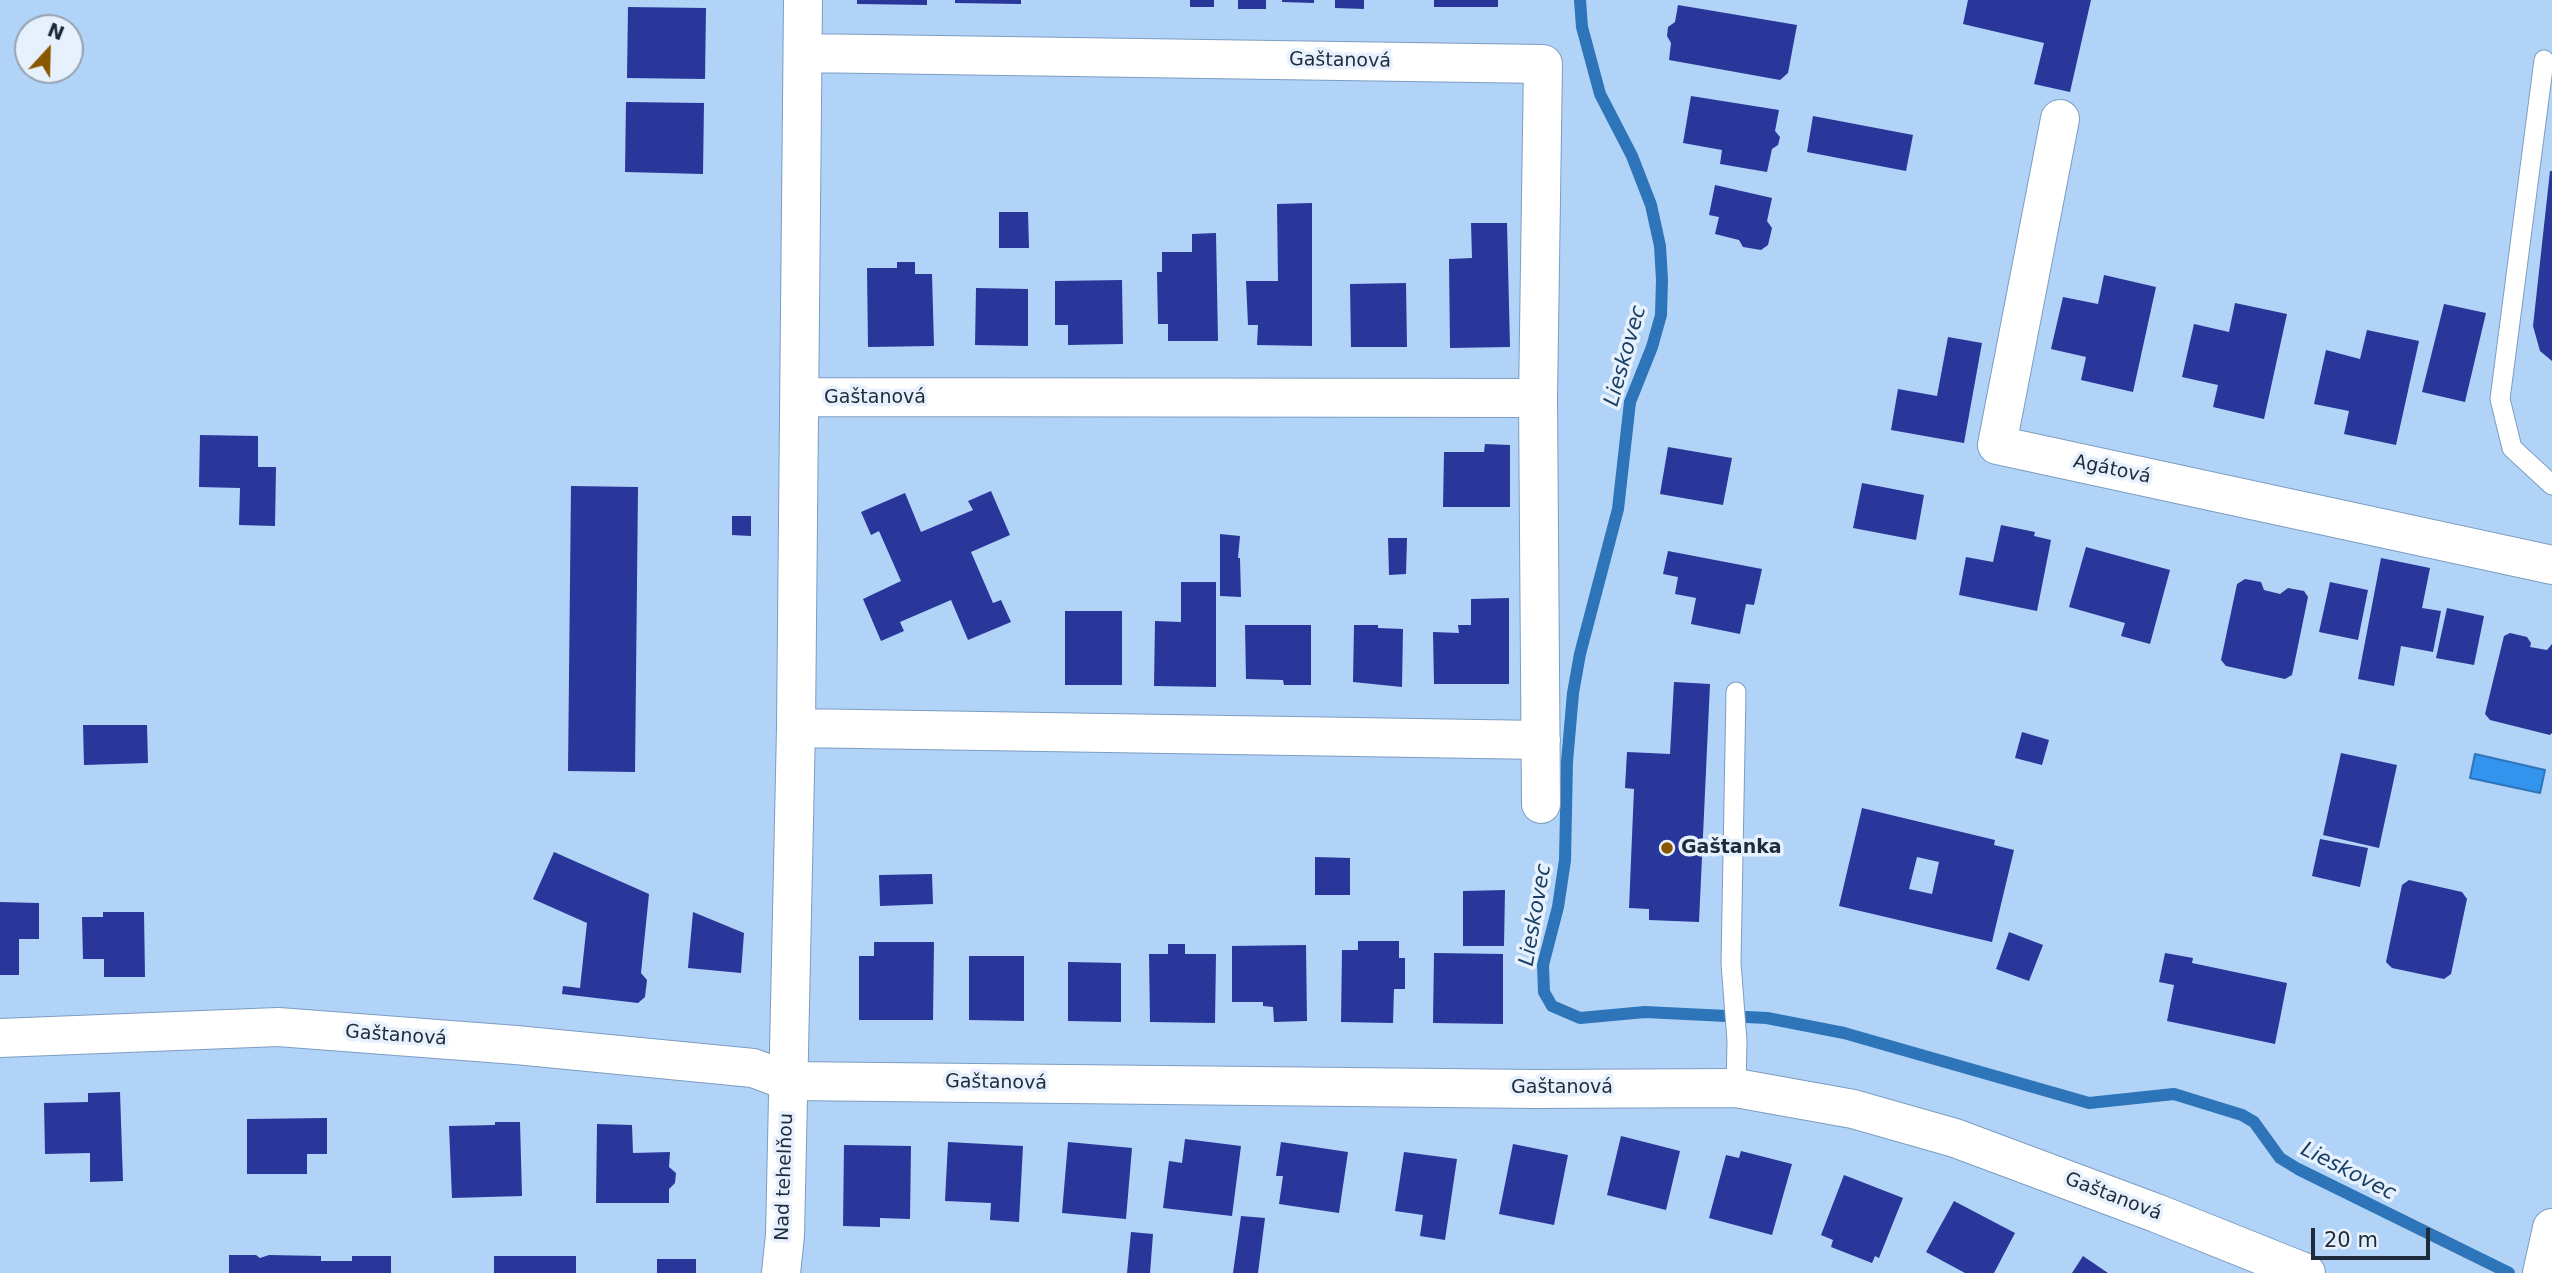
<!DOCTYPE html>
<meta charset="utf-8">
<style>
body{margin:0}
#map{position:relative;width:2552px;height:1273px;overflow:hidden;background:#b1d3f8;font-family:"DejaVu Sans",sans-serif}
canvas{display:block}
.north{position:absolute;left:14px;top:14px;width:70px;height:70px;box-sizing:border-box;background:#e7f1fd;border:2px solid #97a2af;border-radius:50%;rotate:22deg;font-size:19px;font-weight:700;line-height:28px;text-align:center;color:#1e2b3a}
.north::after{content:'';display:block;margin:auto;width:24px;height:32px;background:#8a5701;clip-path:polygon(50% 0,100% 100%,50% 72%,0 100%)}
.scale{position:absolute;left:2311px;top:1228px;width:119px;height:32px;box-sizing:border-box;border:4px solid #1e2b3a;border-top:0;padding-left:9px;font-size:21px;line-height:24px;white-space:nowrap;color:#1e2b3a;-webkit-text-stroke:5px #e7f1fd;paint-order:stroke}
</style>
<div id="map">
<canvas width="2552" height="1273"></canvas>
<div class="north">N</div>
<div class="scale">20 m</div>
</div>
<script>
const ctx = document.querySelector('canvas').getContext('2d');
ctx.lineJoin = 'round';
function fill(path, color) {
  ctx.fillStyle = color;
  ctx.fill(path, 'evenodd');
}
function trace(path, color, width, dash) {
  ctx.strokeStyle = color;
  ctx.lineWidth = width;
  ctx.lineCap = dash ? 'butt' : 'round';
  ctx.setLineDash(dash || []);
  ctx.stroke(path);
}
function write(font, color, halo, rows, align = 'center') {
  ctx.font = font + ' "DejaVu Sans",sans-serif';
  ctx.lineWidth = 7;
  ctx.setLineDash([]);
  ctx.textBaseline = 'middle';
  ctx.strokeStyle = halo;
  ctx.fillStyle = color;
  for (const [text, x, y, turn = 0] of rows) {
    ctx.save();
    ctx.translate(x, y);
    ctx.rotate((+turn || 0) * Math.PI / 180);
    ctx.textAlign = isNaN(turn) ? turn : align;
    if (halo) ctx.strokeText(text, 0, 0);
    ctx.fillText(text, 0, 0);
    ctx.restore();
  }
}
const water = new Path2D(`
 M2475 754 2545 770 2540 793 2470 778Z`);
fill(water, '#3394ee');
trace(water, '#2d74b8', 2);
trace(new Path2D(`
 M1580 0 1582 27 1600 94 1632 156 1651 205 1660 246 1662 280 1661 315 1652 347 1630 402 1618 509 1580 654 1573 693 1567 762 1565 860 1558 907 1543 965 1544 992 1552 1006 1580 1018 1645 1012 1767 1018 1844 1033 2089 1103 2174 1094 2242 1115 2254 1122 2280 1158 2298 1169 2509 1273`), '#2d74b8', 12);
fill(new Path2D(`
 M857 0H927V5L857 4Z
 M955 0H1021V4L955 3Z
 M1190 0H1214V7H1190Z
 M1238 0H1266V9H1238Z
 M1282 0H1314V3L1282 2Z
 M1335 0H1364V9L1335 8Z
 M1434 0H1498V7H1434Z
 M1968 0H2091L2070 92 2034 84 2044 43 1963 24Z
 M1678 5 1797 25 1788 73 1780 80 1669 60 1671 43 1667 36 1668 27 1675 22Z
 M628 7 706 8 705 79 627 78Z
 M1691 96 1779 110 1775 131 1780 137 1778 145 1772 149 1767 172 1720 164 1722 150 1683 143Z
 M626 102 704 103 703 174 625 172Z
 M1813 116 1913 135 1906 171 1807 152Z
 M2550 171H2552V361L2540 351 2533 326Z
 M1715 185 1772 198 1767 221 1772 228 1768 245 1761 250 1743 247 1739 240 1715 234 1719 217 1709 215Z
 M1312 203V346L1257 345 1258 325H1248L1246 281H1278L1277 204Z
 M999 212H1028L1029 248H999Z
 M1471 223H1507L1510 347 1450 348 1449 259 1472 258Z
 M1216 233 1218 341H1168V324H1158L1157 272H1162V252H1192V234Z
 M897 262H915V274H932L934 346 868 347 867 268H897Z
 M2104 275 2156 287 2133 392 2081 380 2086 357 2051 349 2063 297 2098 304Z
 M1122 280 1123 344 1068 345V325H1055V281Z
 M1406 283 1407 347H1351L1350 284Z
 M976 288 1028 289V346L975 345Z
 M2235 303 2287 314 2264 419 2213 407 2218 385 2182 377 2194 324 2229 332Z
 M2444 304 2486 313 2465 402 2422 392Z
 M2367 330 2419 341 2396 445 2344 434 2349 411 2314 404 2326 350 2360 359Z
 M1948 337 1982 343 1964 443 1891 430 1898 389 1937 396Z
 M200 435 258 436V467H276L275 526 239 525 240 488 199 487Z
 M1485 444 1510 445V507H1443L1444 452H1484Z
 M1668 447 1732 458 1723 505 1660 494Z
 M1862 483 1924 495 1916 540 1853 528Z
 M571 486 638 487 635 772 568 771Z
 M991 491 1010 535 971 552 993 603 1001 600 1011 622 968 640 951 600 900 622 904 631 881 641 863 599 901 581 879 531 871 535 861 512 905 493 921 532 973 510 968 501Z
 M732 516H751V536L732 535Z
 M2001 525 2035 532 2034 536 2051 540 2037 611 1959 595 1966 557 1993 562Z
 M1220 534 1240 536 1238 558H1240L1241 597 1220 596Z
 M1388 538H1407L1406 574 1389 575Z
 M2086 547 2170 570 2150 644 2121 636 2125 623 2069 607Z
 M1668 551 1762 569 1754 605 1746 604 1740 634 1691 624 1696 598 1675 594 1678 577 1663 574Z
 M2381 558 2430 568 2422 608 2441 611 2433 652 2401 646 2394 686 2358 679Z
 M2245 579 2261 582 2264 590 2280 594 2288 588 2304 591 2308 597 2292 675 2285 679 2226 666 2221 660 2237 584Z
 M1181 582H1216V687L1154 686 1155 621 1181 622Z
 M2330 582 2368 590 2358 640 2319 632Z
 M1509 598V684H1434L1433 632 1459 633 1458 625H1471V599Z
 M2447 608 2484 616 2474 665 2436 658Z
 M1065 611H1122V685H1065Z
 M1245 625H1311V685H1284L1283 680 1246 679Z
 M1354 625H1378V628L1403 629 1402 687 1353 682Z
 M2510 633 2527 637 2531 643 2530 647 2547 650 2552 644V733L2550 735 2490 720 2485 714 2504 636Z
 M1674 682 1710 684 1699 922 1649 920V909L1629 908 1634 789 1625 788 1627 752 1670 754Z
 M83 725H147L148 763 84 765Z
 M2022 732 2049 740 2042 765 2015 758Z
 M2341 753 2397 765 2379 848 2323 835Z
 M1862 808 1995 840 1994 845 2014 850 1992 942 1839 906ZM1917 857 1939 862 1932 894 1909 889Z
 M2320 839 2368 848 2360 887 2312 876Z
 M554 852 649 894 641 973 647 980 645 997 638 1003 562 994 563 986 580 988 587 923 533 899Z
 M1315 857 1350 858V895H1315Z
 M932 874 933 904 880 906 879 875Z
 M2409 880 2462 892 2467 899 2451 974 2444 979 2392 968 2386 962 2402 885Z
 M1505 890 1504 946H1463V891Z
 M0 902 39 903V939H19V975H0Z
 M103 912H144L145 977H104V959H83L82 917H103Z
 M693 912 744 933 741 973 688 968Z
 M2009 932 2043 945 2029 981 1996 969Z
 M1358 941H1399V958H1405V989H1394L1393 1023 1341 1022 1342 950H1358Z
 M874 942H934L933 1020H859V956H874Z
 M1168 944H1185V954H1216L1215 1023 1150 1022 1149 954H1168Z
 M1306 945 1307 1021 1274 1022 1273 1007 1263 1006V1002H1232V946Z
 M1434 953 1503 954V1024L1433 1023Z
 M2165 953 2193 958 2192 963 2287 983 2275 1044 2167 1021 2174 985 2159 982Z
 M969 956H1024V1021L969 1020Z
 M1068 962 1121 963V1022L1068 1021Z
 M120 1092 123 1181 90 1182V1153L45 1154 44 1103 88 1102V1093Z
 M327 1118V1154H307V1174H247V1119Z
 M495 1122H520L522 1196 452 1198 449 1126 495 1125Z
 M597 1124 632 1125 633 1153 670 1152 669 1167 676 1173 675 1183 669 1189V1203H596Z
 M1621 1136 1680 1151 1666 1210 1607 1195Z
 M1185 1139 1241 1146 1232 1216 1163 1208 1169 1161 1182 1163Z
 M948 1142 1023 1146 1019 1222 990 1220 991 1203 945 1201Z
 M1068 1142 1132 1148 1126 1219 1062 1213Z
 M1281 1142 1348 1152 1339 1213 1279 1204 1283 1176H1276Z
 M1513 1144 1568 1155 1554 1225 1499 1214Z
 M844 1145 911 1146 910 1219 880 1218V1227L843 1226Z
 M1741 1151 1792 1164 1772 1235 1709 1218 1726 1155 1739 1158Z
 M1404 1152 1457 1159 1445 1240 1420 1236 1423 1215 1395 1211Z
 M1844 1175 1903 1198 1879 1258 1875 1256 1872 1263 1831 1247 1833 1240 1821 1235Z
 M1954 1201 2015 1233 1994 1273H1965L1926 1252Z
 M1241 1216 1265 1218 1258 1273H1233Z
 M1131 1232 1153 1234 1150 1273H1127Z
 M229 1255H256L260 1258 269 1255 321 1256V1261H352V1256H391V1273H229Z
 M494 1256H576V1273H494Z
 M2083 1256 2108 1273H2072Z
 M657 1259H696V1273H657Z`), '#283799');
const lane = new Path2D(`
 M2544 60 2500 399 2512 448 2552 485
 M1736 1088 1737 1041 1731 963 1736 692`);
const street = new Path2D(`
 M803 53 1543 64 1538 398 1541 804
 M2060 119 1997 445 2552 565
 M799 397 1538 398
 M796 728 1541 740
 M0 1038 278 1027 516 1045 753 1068 788 1081 1535 1089 1736 1088 1853 1109 1955 1138 2156 1213 2306 1273
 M781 1273 785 1235 796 728 803 0
 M2542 1273 2552 1228`);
trace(lane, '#7c9dc0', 21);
trace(street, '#7c9dc0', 40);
trace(lane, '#fff', 19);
trace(street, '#fff', 38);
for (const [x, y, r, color] of [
 [1667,848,7,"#8a5701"]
]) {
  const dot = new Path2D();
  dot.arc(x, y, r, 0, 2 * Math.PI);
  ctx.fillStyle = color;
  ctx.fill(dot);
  trace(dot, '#e7f1fd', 2.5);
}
write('19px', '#1e2b3a', '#e7f1fd', [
 ["Gaštanová",1340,61,1],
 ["Gaštanová",875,398],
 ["Agátová",2112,470,12],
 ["Gaštanová",396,1036,4],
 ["Gaštanová",996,1083,1],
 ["Gaštanová",1562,1088],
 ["Nad tehelňou",785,1177,-88],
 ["Gaštanová",2113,1197,21]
]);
write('bold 19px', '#1e2b3a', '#e7f1fd', [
 ["Gaštanka",1681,848]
], 'left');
write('italic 21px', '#1a3f64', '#e7f1fd', [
 ["Lieskovec",1626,356,-74],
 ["Lieskovec",1536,915,-80],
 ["Lieskovec",2348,1172,27]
]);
</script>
